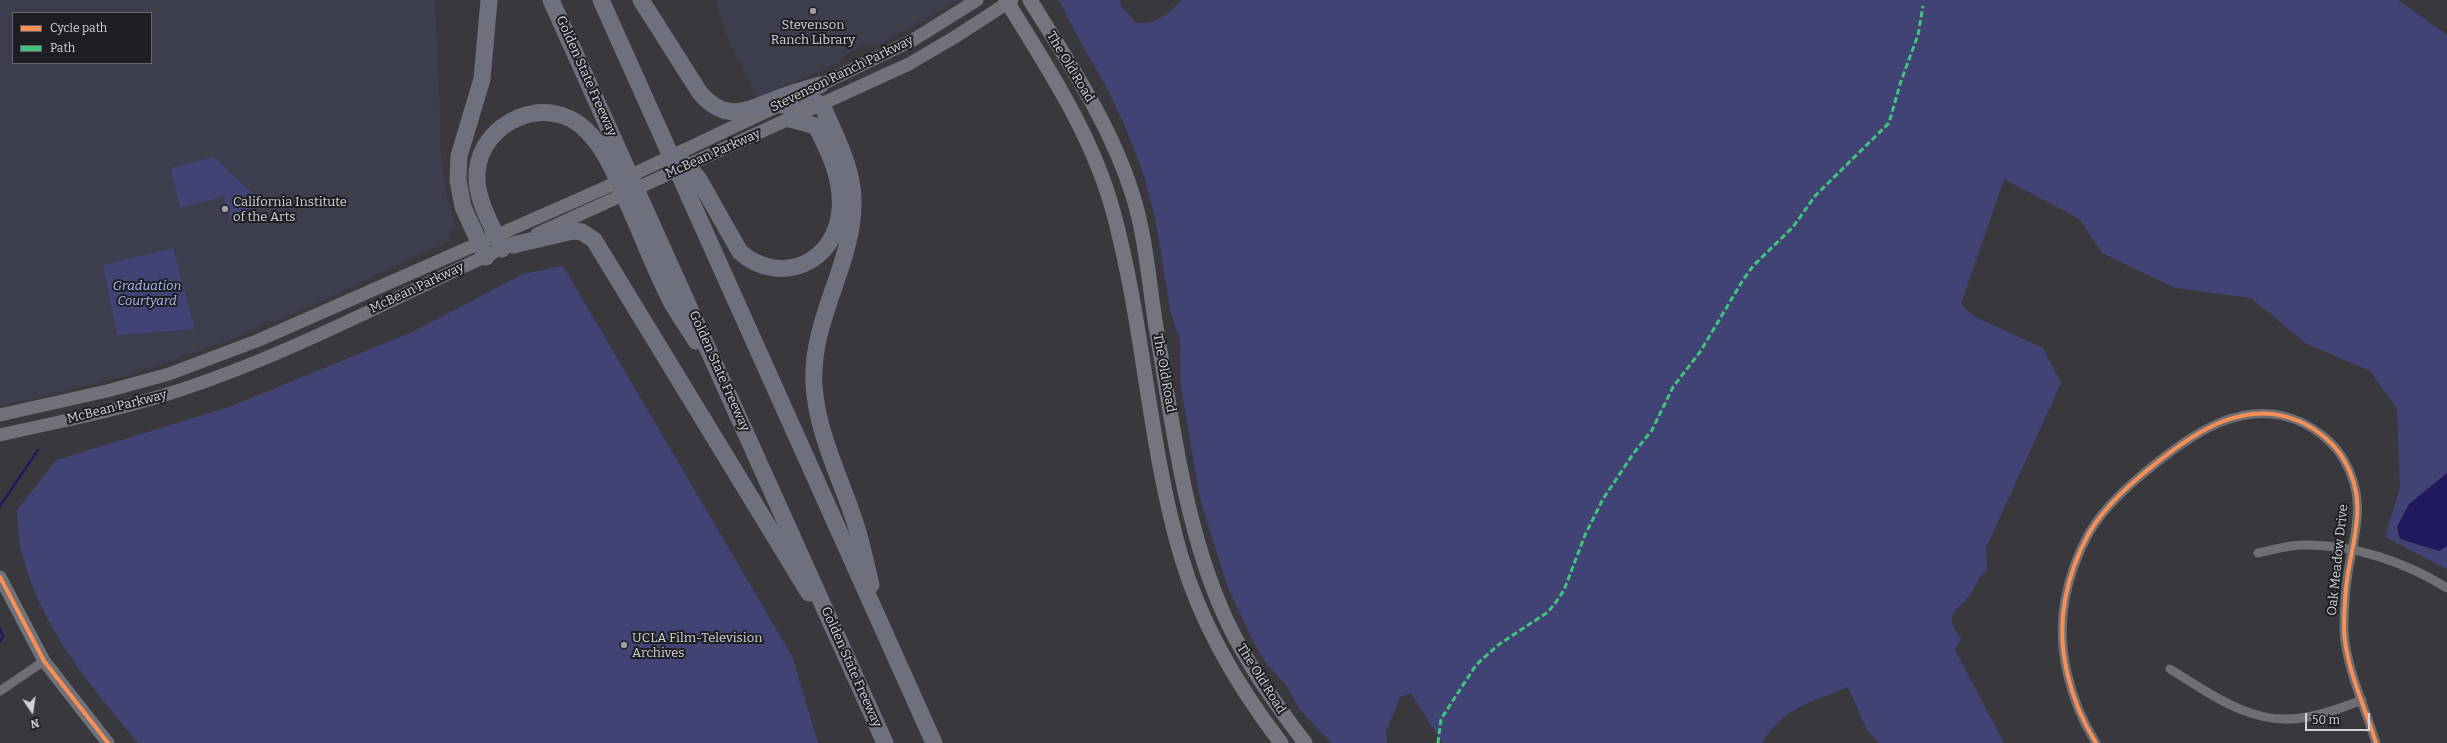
<!DOCTYPE html>
<style>
body{margin:0}
#map{position:relative;width:2447px;height:743px;overflow:hidden;background:#38383d;font-family:Bitter,serif}
canvas{display:block}
.legend{position:absolute;left:12px;top:12px;width:140px;height:52px;box-sizing:border-box;background:#1d1e22;border:1px solid #66676c;margin:0;padding:5px 7px;list-style:none;font-size:12px;color:#d3d4da}
.legend li{display:flex;align-items:center;gap:8px;height:20px}
.legend b{width:20px;border:1px solid #66676c}
.north{position:absolute;left:12px;top:691px;width:40px;height:40px;-webkit-text-stroke:3px #1d1e22;paint-order:stroke;rotate:167deg;font-size:11px;font-weight:700;line-height:16px;text-align:center;color:#d3d4da}
.north::after{content:'';display:block;margin:auto;width:14px;height:18px;background:#d3d4da;clip-path:polygon(50% 0,100% 100%,50% 72%,0 100%)}
.scale{position:absolute;left:2305px;top:713px;width:65px;height:18px;box-sizing:border-box;border:2px solid #d3d4da;border-top:0;padding-left:5px;font-size:12px;line-height:14px;white-space:nowrap;color:#d3d4da;-webkit-text-stroke:3px #1d1e22;paint-order:stroke}
</style>
<div id="map">
<canvas width="2447" height="743"></canvas>
<ul class="legend">
<li><b style="height:5px;background:#f78f57"></b>Cycle path</li>
<li><b style="height:5px;background:#40c37c"></b>Path</li>
</ul>
<div class="north">N</div>
<div class="scale">50 m</div>
</div>
<script>
const ctx = document.querySelector('canvas').getContext('2d');
ctx.lineJoin = 'round';
function fill(path, color) {
  ctx.fillStyle = color;
  ctx.fill(path, 'evenodd');
}
function trace(path, color, width, dash) {
  ctx.strokeStyle = color;
  ctx.lineWidth = width;
  ctx.lineCap = dash ? 'butt' : 'round';
  ctx.setLineDash(dash || []);
  ctx.stroke(path);
}
function write(font, color, halo, rows, align = 'center') {
  ctx.font = font + ' Bitter,serif';
  ctx.lineWidth = 4;
  ctx.setLineDash([]);
  ctx.textBaseline = 'middle';
  ctx.strokeStyle = halo;
  ctx.fillStyle = color;
  for (const [text, x, y, turn = 0] of rows) {
    ctx.save();
    ctx.translate(x, y);
    ctx.rotate((+turn || 0) * Math.PI / 180);
    ctx.textAlign = isNaN(turn) ? turn : align;
    if (halo) ctx.strokeText(text, 0, 0);
    ctx.fillText(text, 0, 0);
    ctx.restore();
  }
}
fill(new Path2D(`
 M0 0H435L441 155 446 192 455 225 447 242 278 321H268L244 335 120 378 0 406ZM13 13H151V63H13Z
 M716 0H959L877 46 864 44 846 54 839 63 757 98 726 35Z`), '#3c3e4d');
fill(new Path2D(`
 M1059 0H1120L1121 6 1136 23C1156 25 1168 14 1181 0H2398L2447 35V569L2385 537 2400 487 2397 409 2370 371 2305 343 2251 298 2175 288 2102 253 2079 219 2004 179 1961 304 1973 316 2043 348 2061 383 1986 548 1987 570C1978 576 1978 581 1973 590 1961 611 1939 613 1961 638L1955 650 2004 743H1879L1867 730 1848 687C1811 703 1783 707 1762 743H1442L1411 693 1400 697 1386 732 1387 743H1331L1300 710 1286 685 1267 665 1254 643 1228 588 1200 499 1181 387 1180 341 1170 310 1156 222 1144 176 1127 131 1108 90 1076 34Z
 M214 157 259 200 263 204 230 220 224 196 180 208 171 168Z
 M173 248 195 329 117 335 103 265Z
 M563 266 792 656 818 743H138C89 684 39 626 21 549 18 537 18 523 17 510L56 460 229 407 412 332 523 274Z`), '#404374');
fill(new Path2D(`
 M2447 473V546L2439 551 2400 539 2397 527 2409 504Z`), '#20195e');
trace(new Path2D(`
 M0 506 38 450
 M0 629 3 636 0 641`), '#20195e', 2.5);
trace(new Path2D(`
 M2258 553C2273 550 2288 545 2304 545 2352 544 2406 562 2447 588
 M2170 669C2212 695 2255 728 2307 717 2326 714 2344 707 2362 700
 M0 691 44 661
 M2096 743C2070 701 2056 649 2065 600 2069 578 2078 553 2089 533 2105 506 2130 484 2155 464 2196 431 2247 397 2301 422 2318 430 2335 444 2344 460 2367 499 2355 532 2348 573 2345 592 2344 611 2344 631 2346 668 2365 707 2376 743`), '#6e6e73', 9);
trace(new Path2D(`
 M812 89 913 40 977 0
 M537 234 909 64 955 37 1012 0
 M0 415 107 391 169 374 259 340 600 190 782 104
 M0 435C57 422 115 411 171 393 282 358 387 301 493 253
 M0 577 44 661 108 743`), '#717279', 13);
trace(new Path2D(`
 M1006 0C1047 67 1092 134 1113 211 1144 324 1148 443 1181 556 1201 624 1238 687 1281 743
 M1030 0C1069 63 1111 125 1133 196 1146 238 1149 284 1156 327 1173 425 1184 526 1225 617 1246 663 1275 703 1305 743`), '#757580', 15);
trace(new Path2D(`
 M551 0 885 743
 M601 0 934 743
 M641 0 700 93C727 124 747 110 779 98 792 93 806 89 820 85
 M781 105C796 102 808 97 822 105 835 135 852 166 853 199 855 262 810 319 814 385 817 436 844 484 858 532 863 550 867 568 871 585
 M679 158 698 178 740 252C780 287 836 263 840 210 843 179 829 152 816 126L790 119
 M513 245 573 231 582 232 594 240 809 593
 M502 249C492 225 475 199 477 172 481 121 548 92 586 130 608 151 619 184 631 211 645 242 657 275 673 305 680 317 689 329 696 341
 M486 257 463 207 458 180 459 156 482 79 489 0`), '#6f707e', 17);
trace(new Path2D(`
 M1438 743 1441 719 1476 665 1498 645 1548 612 1556 602 1564 590 1585 535 1603 499 1633 454 1652 430 1673 387 1700 352 1743 280 1753 266 1793 227 1815 196 1889 123 1901 81 1918 35 1923 6`), '#40c37c', 3, [6, 3]);
trace(new Path2D(`
 M0 577 44 661 108 743
 M2096 743C2070 701 2056 649 2065 600 2069 578 2078 553 2089 533 2105 506 2130 484 2155 464 2196 431 2247 397 2301 422 2318 430 2335 444 2344 460 2367 499 2355 532 2348 573 2345 592 2344 611 2344 631 2346 668 2365 707 2376 743`), '#f78f57', 4);
for (const [x, y, r, color] of [
 [813,11,4,"#9d9da3"],
 [225,209,4,"#9d9da3"],
 [624,645,4,"#9d9da3"]
]) {
  const dot = new Path2D();
  dot.arc(x, y, r, 0, 2 * Math.PI);
  ctx.fillStyle = color;
  ctx.fill(dot);
  trace(dot, '#1d1e22', 1.5);
}
write('13px', '#d3d4da', '#1d1e22', [
 ["Stevenson",813,25,"center"],
 ["Ranch Library",813,40,"center"],
 ["California Institute",233,202],
 ["of the Arts",233,217],
 ["UCLA Film-Television",632,638],
 ["Archives",632,653]
], 'left');
write('13px', '#d3d4da', '#1d1e22', [
 ["The Old Road",1070,67,59],
 ["Stevenson Ranch Parkway",842,74,-26],
 ["Golden State Freeway",586,76,66],
 ["McBean Parkway",713,154,-24],
 ["McBean Parkway",417,288,-25],
 ["Golden State Freeway",719,371,66],
 ["The Old Road",1164,373,80],
 ["McBean Parkway",117,407,-14],
 ["Oak Meadow Drive",2338,560,-84],
 ["Golden State Freeway",851,667,66],
 ["The Old Road",1261,679,58]
]);
write('italic 13px', '#b1b9fa', '#1d1e22', [
 ["Graduation",147,286],
 ["Courtyard",147,301]
]);
</script>
